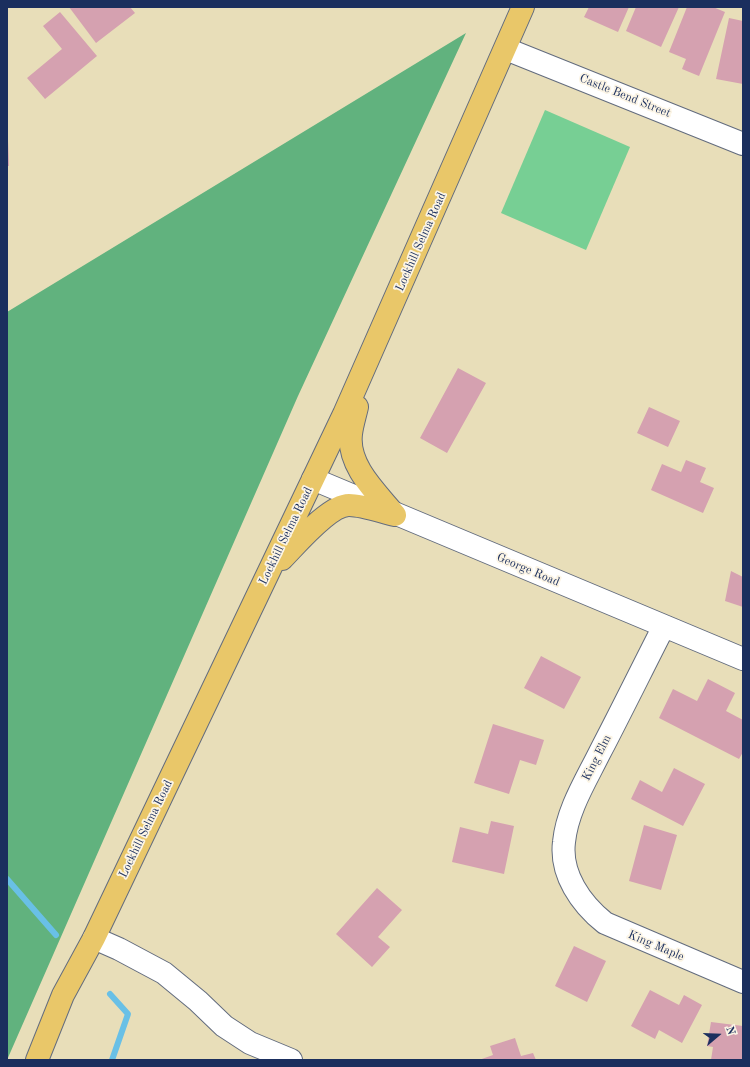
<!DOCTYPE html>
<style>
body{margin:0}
#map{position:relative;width:750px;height:1067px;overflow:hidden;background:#e8deb9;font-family:"Old Standard TT",serif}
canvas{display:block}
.frame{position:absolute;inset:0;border:8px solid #1b2f5e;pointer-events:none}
.north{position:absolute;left:698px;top:1015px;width:40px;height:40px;-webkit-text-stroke:3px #fcf5e5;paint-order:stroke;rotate:71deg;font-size:11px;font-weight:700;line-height:16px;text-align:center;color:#1b2f5e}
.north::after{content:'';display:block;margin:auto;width:14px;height:18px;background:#1b2f5e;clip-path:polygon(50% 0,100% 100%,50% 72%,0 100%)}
</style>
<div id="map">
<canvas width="750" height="1067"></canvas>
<div class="frame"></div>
<div class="north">N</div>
</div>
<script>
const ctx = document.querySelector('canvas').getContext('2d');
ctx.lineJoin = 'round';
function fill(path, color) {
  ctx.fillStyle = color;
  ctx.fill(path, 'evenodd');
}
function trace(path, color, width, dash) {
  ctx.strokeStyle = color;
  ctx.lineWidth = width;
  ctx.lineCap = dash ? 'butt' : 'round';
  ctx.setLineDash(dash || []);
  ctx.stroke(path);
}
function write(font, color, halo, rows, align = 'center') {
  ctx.font = font + ' "Old Standard TT",serif';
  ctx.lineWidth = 3.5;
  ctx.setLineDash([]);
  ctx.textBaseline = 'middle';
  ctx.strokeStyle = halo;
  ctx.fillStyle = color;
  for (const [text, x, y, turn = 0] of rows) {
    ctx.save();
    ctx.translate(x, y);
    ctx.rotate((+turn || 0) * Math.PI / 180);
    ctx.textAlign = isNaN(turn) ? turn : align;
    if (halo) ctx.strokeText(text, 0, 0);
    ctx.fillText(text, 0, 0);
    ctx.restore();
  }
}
fill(new Path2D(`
 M545 110 630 147 586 250 501 213Z`), '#77cf94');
fill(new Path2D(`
 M466 33 298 396 7 1060V312Z`), '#61b27e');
trace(new Path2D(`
 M7 879 56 935
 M110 994 128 1014 112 1060`), '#69c0e6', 6);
fill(new Path2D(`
 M69 7H130L135 13 96 43Z
 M589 7H629L618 32 584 17Z
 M636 7H679L661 47 626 31Z
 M687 7H713L725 12 699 76 682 69 686 59 669 52Z
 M60 12 97 56 45 99 27 78 62 49 43 26Z
 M729 18 743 21V84L716 79Z
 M7 139H8L9 166H7Z
 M458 368 486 383 447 453 420 438Z
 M649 407 680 421 668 447 637 433Z
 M686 460 706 468 700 482 714 488 703 513 651 490 662 464 681 472Z
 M731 571 743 577V607L725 601Z
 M541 656 581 677 564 709 524 688Z
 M708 679 735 693 726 711 743 720V752L739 759 659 718 673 689 697 701Z
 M493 724 544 740 536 765 520 760 509 794 474 783Z
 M674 768 705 784 683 826 631 799 640 780 662 792Z
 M491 821 514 826 504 874 452 862 460 827 488 834Z
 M644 825 677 835 661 890 629 881Z
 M377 888 402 910 378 937 390 947 372 967 336 934Z
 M574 946 606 961 587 1002 555 986Z
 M650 990 679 1005 684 995 702 1005 682 1043 659 1030 655 1039 631 1026Z
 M711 1022 743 1026V1060H711L713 1047 707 1046Z
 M515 1038 521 1056 533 1053 536 1060H479L493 1055 490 1046Z`), '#d5a1b0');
const minor = new Path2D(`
 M506 49 743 144
 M313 479 743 659
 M664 626C642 669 621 712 599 754 585 782 567 811 564 842 560 874 581 904 605 923L743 982
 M94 938 119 949 164 973 198 1001 224 1026 250 1043 291 1060`);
const major = new Path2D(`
 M357 407C355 416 352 425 351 434 347 466 377 493 395 515
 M282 559C296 545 329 505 349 505 362 505 382 512 395 515
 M37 1060 63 995 94 938 344 414 523 7`);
trace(minor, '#636c7e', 24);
trace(major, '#636c7e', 24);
trace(minor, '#fff', 22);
trace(major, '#e9c769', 22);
write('12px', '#1b2f5e', '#fcf5e5', [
 ["Castle Bend Street",625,96,22],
 ["Lockhill Selma Road",421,242,-66],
 ["Lockhill Selma Road",286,536,-64],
 ["George Road",528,570,23],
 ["King Elm",597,758,-63],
 ["Lockhill Selma Road",146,829,-64],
 ["King Maple",656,946,23]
]);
</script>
